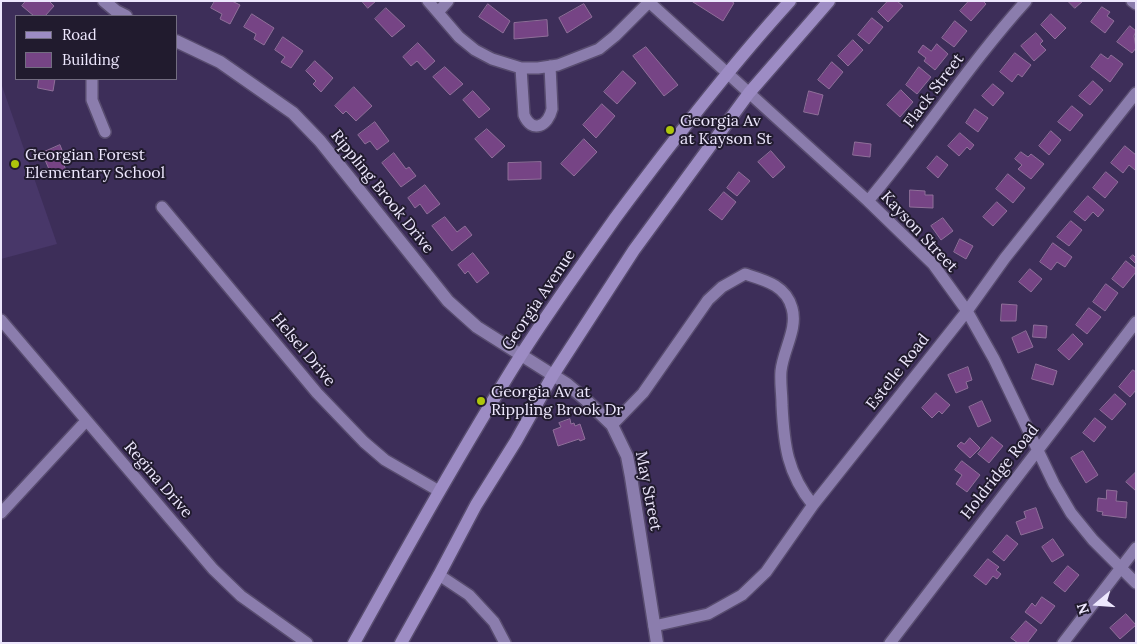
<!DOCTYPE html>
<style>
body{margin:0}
#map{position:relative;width:1137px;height:644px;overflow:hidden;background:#3d2e59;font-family:Lora,serif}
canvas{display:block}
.frame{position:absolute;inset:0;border:2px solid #ede7fd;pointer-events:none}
.legend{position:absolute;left:15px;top:15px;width:162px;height:65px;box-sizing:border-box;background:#211b2e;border:1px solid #736d81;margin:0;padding:6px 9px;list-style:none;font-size:15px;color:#ede7fd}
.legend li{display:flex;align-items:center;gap:10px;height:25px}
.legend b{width:25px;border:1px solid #736d81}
.north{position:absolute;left:1072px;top:579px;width:50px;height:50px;-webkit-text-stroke:4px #211b2e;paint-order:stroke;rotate:252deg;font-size:14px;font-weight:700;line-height:20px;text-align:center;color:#ede7fd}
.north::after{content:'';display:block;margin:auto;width:18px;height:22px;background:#ede7fd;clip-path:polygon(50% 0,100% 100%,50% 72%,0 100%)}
</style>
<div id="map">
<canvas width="1137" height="644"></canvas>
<div class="frame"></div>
<ul class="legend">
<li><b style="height:6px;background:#9d8cc4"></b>Road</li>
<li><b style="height:14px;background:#764485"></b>Building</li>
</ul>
<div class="north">N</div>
</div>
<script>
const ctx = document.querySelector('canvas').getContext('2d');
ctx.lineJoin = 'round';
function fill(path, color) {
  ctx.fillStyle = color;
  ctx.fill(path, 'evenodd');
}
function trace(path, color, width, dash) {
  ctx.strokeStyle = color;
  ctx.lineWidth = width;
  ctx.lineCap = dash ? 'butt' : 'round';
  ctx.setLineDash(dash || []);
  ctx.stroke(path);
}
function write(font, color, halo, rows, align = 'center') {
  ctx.font = font + ' Lora,serif';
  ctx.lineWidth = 4;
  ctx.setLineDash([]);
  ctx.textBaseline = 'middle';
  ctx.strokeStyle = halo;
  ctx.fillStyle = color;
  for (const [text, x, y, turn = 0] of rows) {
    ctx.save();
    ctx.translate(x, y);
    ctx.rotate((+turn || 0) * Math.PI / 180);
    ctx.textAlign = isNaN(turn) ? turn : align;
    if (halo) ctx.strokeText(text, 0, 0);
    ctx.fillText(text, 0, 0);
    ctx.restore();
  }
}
fill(new Path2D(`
 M1 83 57 244 1 259Z`), '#483769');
const building = new Path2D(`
 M26 1H49L54 6 45 16H34L22 6Z
 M215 1H232L240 5 230 24 220 19 222 14 211 8Z
 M362 1H376L368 8Z
 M731 1 734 3 723 21 693 2Z
 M888 1H897L903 6 888 22 878 12Z
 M969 1H983L986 4 971 21 960 11Z
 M1068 1H1083L1075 8Z
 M488 4 510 21 503 33 479 17Z
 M584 4 592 17 567 33 559 18Z
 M1102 7 1110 12 1107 16 1114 21 1105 33 1091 22Z
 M386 8 405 26 392 37 375 19Z
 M252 14 274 28 264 45 254 39 256 34 244 27Z
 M1051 14 1066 28 1055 39 1041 25Z
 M872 18 883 27 869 44 858 35Z
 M547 20 548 36 514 39V23Z
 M955 21 967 31 954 47 942 38Z
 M1130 26 1136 31 1134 36 1136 48 1132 53 1117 42Z
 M1036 33 1043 41 1040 44 1046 50 1034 61 1021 46Z
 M283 37 303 51 291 68 281 62 285 57 275 50Z
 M853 40 863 50 848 66 838 56Z
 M418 43 435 61 425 70 417 61 411 66 403 57Z
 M937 44 948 54 935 70 924 61 926 58 918 52 923 45 931 51Z
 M646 47 678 85 664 96 633 56Z
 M1015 53 1031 65 1022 77 1018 74 1012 82 1000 72Z
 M1101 54 1108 59 1111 55 1123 64 1110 82 1091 67Z
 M315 61 333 78 321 92 313 84 316 81 306 71Z
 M832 62 843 72 829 89 818 80Z
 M445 67 463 84 450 95 433 77Z
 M919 67 931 77 917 94 906 85Z
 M623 71 636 83 617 104 604 92Z
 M39 79H55L53 91 38 88Z
 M1093 81 1103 90 1090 105 1079 96Z
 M993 84 1004 93 993 106 982 96Z
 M354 87 372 106 356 121 346 111 343 114 335 106Z
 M901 90 913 102 900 117 887 105Z
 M473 91 490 109 479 118 463 100Z
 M809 91 823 95 818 115 804 112Z
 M602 104 615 116 596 138 583 125Z
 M1072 106 1083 115 1070 131 1058 122Z
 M975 109 988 118 978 132 966 123Z
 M375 122 389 141 377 150 370 141 365 144 358 135Z
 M487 129 505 146 492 158 475 139Z
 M1051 131 1061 140 1049 155 1039 146Z
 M960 133 974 145 970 150 967 147 959 156 948 146Z
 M584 139 597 152 574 176 561 164Z
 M855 142 871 144 870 157 853 155Z
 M60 145 64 155 60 156 66 170 52 176 42 153Z
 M1125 146 1136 155V169L1135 170 1129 165 1123 173 1111 163Z
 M771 151 785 167 773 178 758 162Z
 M1021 152 1028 157 1031 154 1044 164 1031 179 1018 169 1022 165 1015 159Z
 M394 153 406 169 409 167 416 176 401 187 382 163Z
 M937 156 948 165 938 178 927 168Z
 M541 162V179L508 180V163Z
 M739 172 750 181 737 196 727 188Z
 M1106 172 1118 182 1105 198 1093 188Z
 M1008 174 1025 188 1013 203 996 189Z
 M425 185 440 204 427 214 420 204 415 208 408 198Z
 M910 190 925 191V195H933V208L910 207Z
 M724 192 736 202 722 220 709 210Z
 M1088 196 1104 210 1098 217 1093 212 1085 221 1074 212Z
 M997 202 1007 211 993 226 983 217Z
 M445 217 457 232 465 226 472 235 452 251 432 226Z
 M943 218 953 231 941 240 931 226Z
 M1071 221 1082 230 1069 246 1057 237Z
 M960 239 973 246 966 259 954 252Z
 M1053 243 1072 257 1065 267 1057 262 1051 270 1040 262Z
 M473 253 489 273 477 283 468 271 465 274 458 265Z
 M1133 255 1136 258V264L1130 258Z
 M1126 261 1136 269V272L1123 288 1112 279Z
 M1030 269 1042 279 1031 292 1019 282Z
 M1106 284 1118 293 1105 311 1093 302Z
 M1002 304 1017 305 1016 321H1001Z
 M1089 308 1101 317 1087 334 1076 325Z
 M1034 325 1047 326 1046 338 1033 337Z
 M1026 331 1033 347 1018 353 1012 338Z
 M1073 334 1083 344 1069 360 1058 350Z
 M1036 364 1057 371 1053 385 1032 379Z
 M968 367 972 380 966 382 968 388 956 393 948 375Z
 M1133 370 1136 372V390L1130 397 1119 387Z
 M936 393 950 405 942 414 939 411 932 418 922 408Z
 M1115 394 1126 404 1112 420 1100 410Z
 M982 401 991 421 978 427 969 407Z
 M1095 418 1106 427 1094 442 1083 433Z
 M570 419 571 424 574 423 575 426 580 424 585 439 580 441 579 439 558 446 553 430 561 427 559 423Z
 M992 437 1003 446 989 463 978 454Z
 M970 438 980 448 970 458 957 446 961 442 964 444Z
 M1083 451 1098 475 1086 483 1071 458Z
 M962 461 980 475 967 492 956 484 962 475 955 470Z
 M1136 472V491L1126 482Z
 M1107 490 1117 491 1116 501 1127 502 1126 518 1102 515 1103 512 1097 511 1098 498 1106 499Z
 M1036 508 1043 528 1021 535 1016 522 1026 518 1024 512Z
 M1007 535 1018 544 1004 561 993 552Z
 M1053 539 1064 555 1052 562 1042 547Z
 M988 559 999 567 996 570 1001 574 997 579 993 576 986 585 974 576Z
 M1068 566 1079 575 1065 592 1054 583Z
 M1042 597 1055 606 1041 624 1025 612 1032 603 1035 606Z
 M1126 614 1136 625 1120 639 1110 628Z
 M1026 621 1037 630 1027 643H1018L1011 638Z`);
fill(building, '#764485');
trace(building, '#8f6f99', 1);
const minor = new Path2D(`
 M428 1 459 37 475 50 492 59 521 68H538L558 65 599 49 615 36 650 1
 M1132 1 1136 4
 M649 2 868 201 933 264 967 311 994 359 1054 484 1071 513 1093 540 1136 583
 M438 12 448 1
 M521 68 524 115C532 134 548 126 552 109L550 66
 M92 79V100L105 132
 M868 201C923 136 969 64 1026 1
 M162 207 317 393 364 442 385 460 439 491
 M1 320 213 569 241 596 307 643
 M612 425 643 393 708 300 722 287 745 274C764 280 786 285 792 308 798 329 783 350 781 371 780 382 782 394 782 405 784 445 787 473 813 505
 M1 513 86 421
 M439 575 469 595 494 622 505 643
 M654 626 708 614 742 595 766 572 813 505 967 311 1005 258 1136 93
 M890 643 1136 322
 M1063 643 1136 548`);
const tertiary = new Path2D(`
 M104 1 116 11 126 16
 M176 41 220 62 293 113 320 141 448 301 477 327 567 384 586 400 612 425 627 456 631 477 657 643`);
const primary = new Path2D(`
 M354 643C408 546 462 449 521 355 551 308 584 262 616 217 671 143 728 69 790 1
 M401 643 439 575 476 505 516 441 553 375 634 250 749 93 829 1`);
trace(minor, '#584c6f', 14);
trace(tertiary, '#584c6f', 15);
trace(primary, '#584c6f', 15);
trace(minor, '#8b7dad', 11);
trace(tertiary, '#8b7dad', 12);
trace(primary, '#9d8cc4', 12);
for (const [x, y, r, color] of [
 [670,130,5,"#aec60b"],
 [15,164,5,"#aec60b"],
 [481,401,5,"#aec60b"]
]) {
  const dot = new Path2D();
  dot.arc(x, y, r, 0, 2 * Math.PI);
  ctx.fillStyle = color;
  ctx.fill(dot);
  trace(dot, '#211b2e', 2);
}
write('16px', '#ede7fd', '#211b2e', [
 ["Flack Street",934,91,-53],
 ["Rippling Brook Drive",382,192,51],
 ["Kayson Street",919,232,47],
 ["Georgia Avenue",539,300,-56],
 ["Helsel Drive",303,350,50],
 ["Estelle Road",898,372,-52],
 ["Holdridge Road",1000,472,-52],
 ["Regina Drive",158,480,49],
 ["May Street",648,491,79]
]);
write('16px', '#ede7fd', '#211b2e', [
 ["Georgia Av",680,121],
 ["at Kayson St",680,139],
 ["Georgian Forest",25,155],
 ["Elementary School",25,173],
 ["Georgia Av at",491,392],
 ["Rippling Brook Dr",491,410]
], 'left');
</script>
